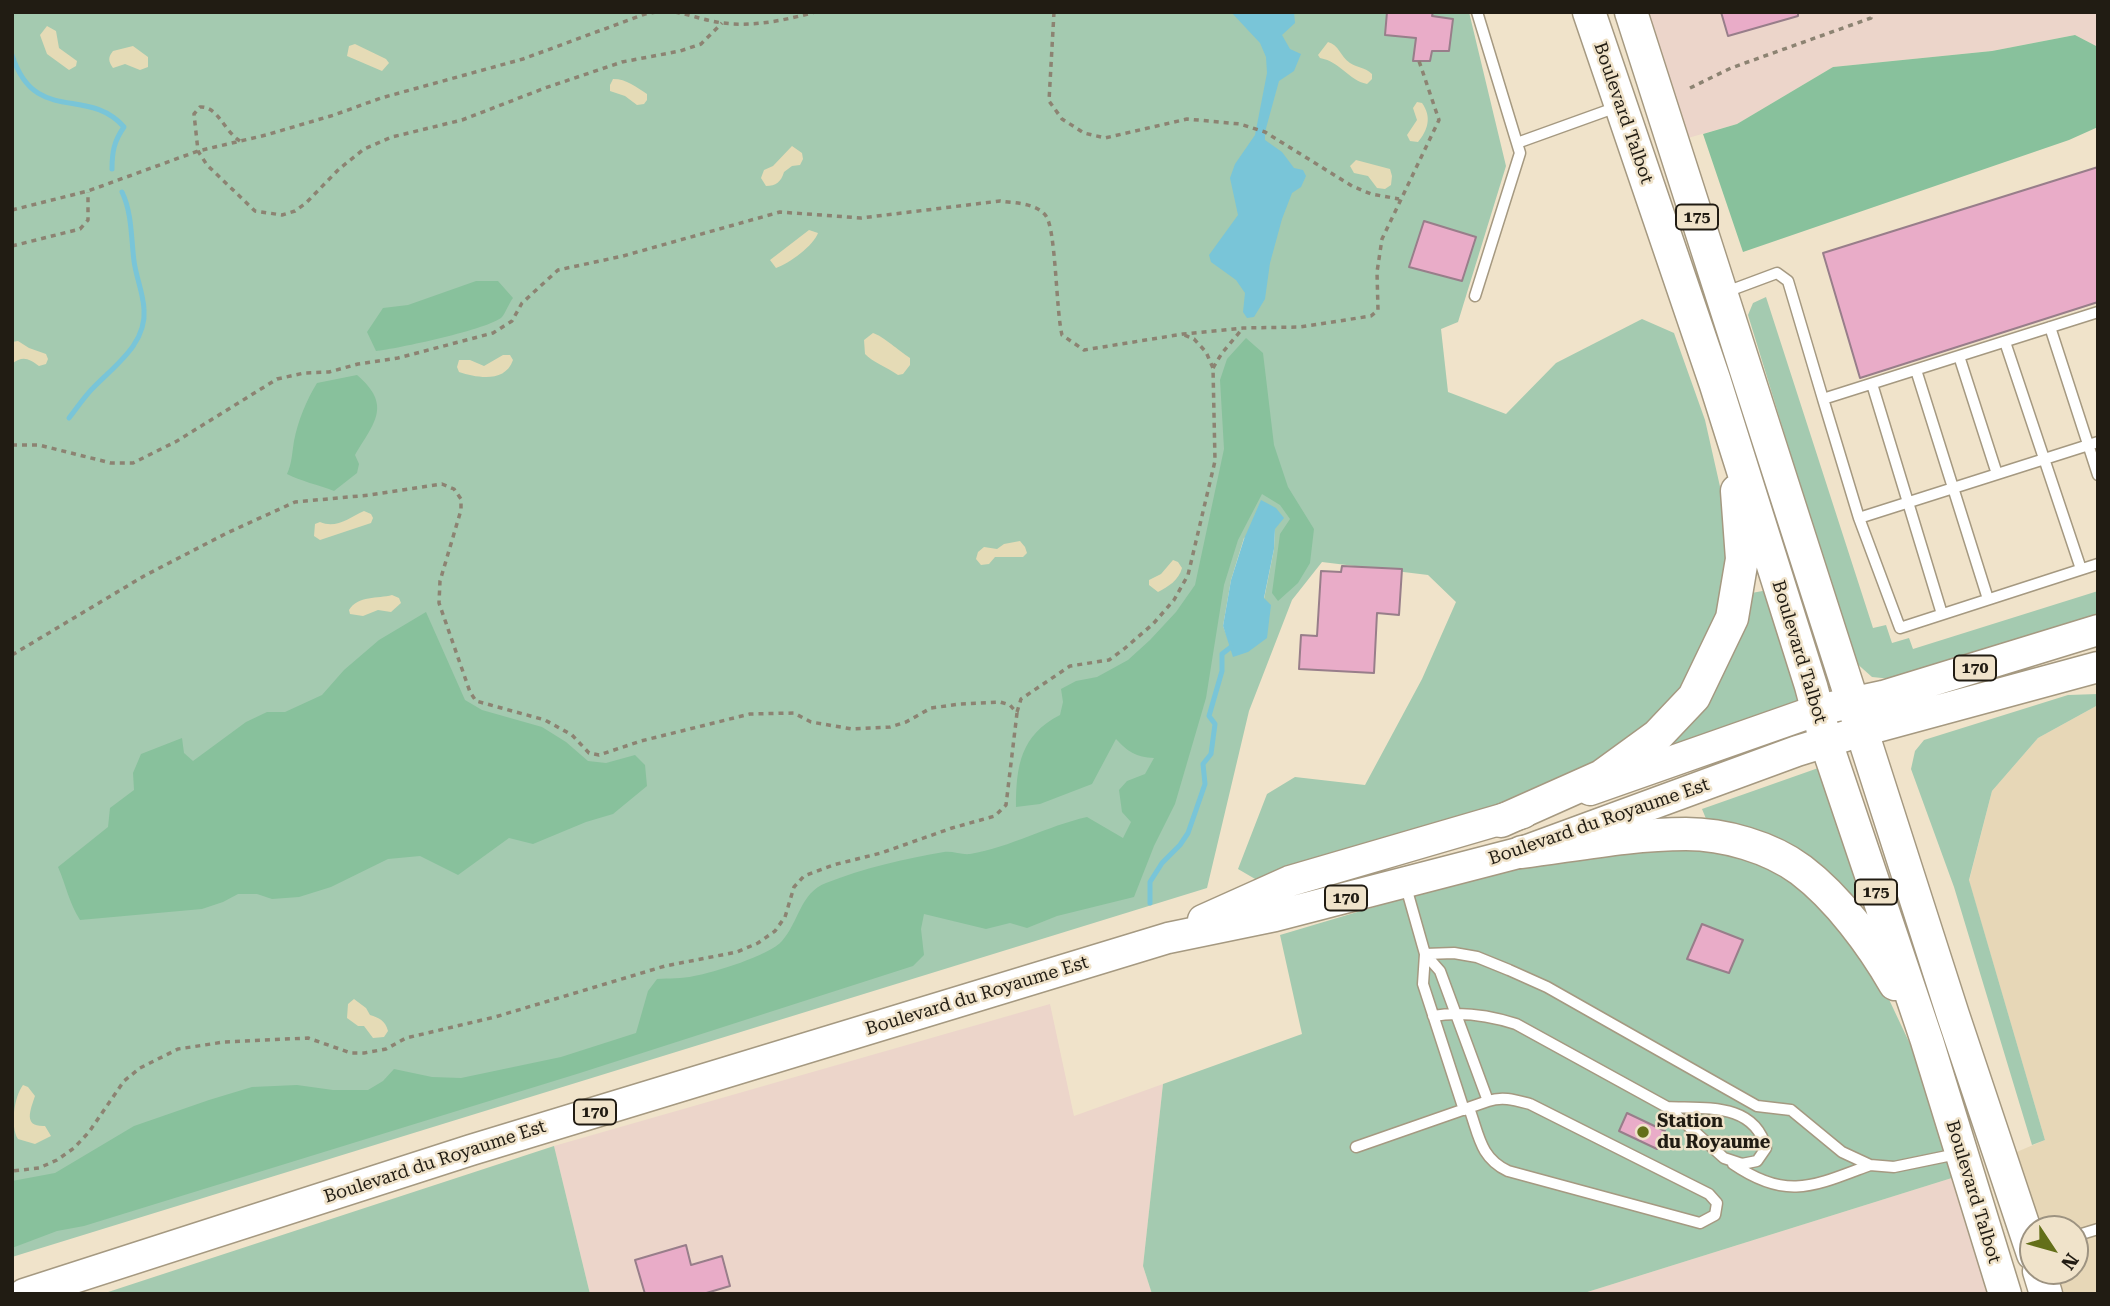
<!DOCTYPE html>
<style>
body{margin:0}
#map{position:relative;width:2110px;height:1306px;overflow:hidden;background:#f0e3ca;font-family:"Roboto Serif",serif}
canvas{display:block}
.frame{position:absolute;inset:0;border:14px solid #211c13;pointer-events:none}
.north{position:absolute;left:2019px;top:1215px;width:70px;height:70px;box-sizing:border-box;background:#f0e3ca;border:2px solid #9d9381;border-radius:50%;rotate:126deg;font-size:19px;font-weight:700;line-height:28px;text-align:center;color:#211c13}
.north::after{content:'';display:block;margin:auto;width:24px;height:32px;background:#636f19;clip-path:polygon(50% 0,100% 100%,50% 72%,0 100%)}
</style>
<div id="map">
<canvas width="2110" height="1306"></canvas>
<div class="frame"></div>
<div class="north">N</div>
</div>
<script>
const ctx = document.querySelector('canvas').getContext('2d');
ctx.lineJoin = 'round';
function fill(path, color) {
  ctx.fillStyle = color;
  ctx.fill(path, 'evenodd');
}
function trace(path, color, width, dash) {
  ctx.strokeStyle = color;
  ctx.lineWidth = width;
  ctx.lineCap = dash ? 'butt' : 'round';
  ctx.setLineDash(dash || []);
  ctx.stroke(path);
}
function write(font, color, halo, rows, align = 'center') {
  ctx.font = font + ' "Roboto Serif",serif';
  ctx.lineWidth = 5;
  ctx.setLineDash([]);
  ctx.textBaseline = 'middle';
  ctx.strokeStyle = halo;
  ctx.fillStyle = color;
  for (const [text, x, y, turn = 0] of rows) {
    ctx.save();
    ctx.translate(x, y);
    ctx.rotate((+turn || 0) * Math.PI / 180);
    ctx.textAlign = isNaN(turn) ? turn : align;
    if (halo) ctx.strokeText(text, 0, 0);
    ctx.fillText(text, 0, 0);
    ctx.restore();
  }
}
fill(new Path2D(`
 M2098 705V1294H2046L2039 1271H2075V1229H2033L2000 1159 2045 1140 1969 881 1992 791 2038 738Z`), '#e7d7b7');
fill(new Path2D(`
 M1631 12H2098V47L2075 35 1992 51 1833 67 1737 124 1674 142Z
 M1050 1004 1074 1116 1163 1084 1143 1266 1152 1294H590L554 1146Z
 M1955 1177 1993 1294H1581Z`), '#ecd5ca');
fill(new Path2D(`
 M12 12H1469L1506 166 1458 322 1441 329 1448 392 1506 414 1556 363 1642 319 1674 333 1705 420 1728 522V582L1702 669 1644 736 1533 795 1262 883 1238 869 1267 794 1295 777 1365 785 1422 679 1456 602 1428 575 1322 562 1292 600 1249 711 1207 888 12 1257ZM1275 528 1274 549 1264 599 1231 647 1223 626 1231 580 1244 538Z
 M1766 297 1873 628 1886 625 1892 643 1909 638 1913 649 2098 591V614L1892 679 1872 677 1854 661 1748 315 1753 303Z
 M1768 590 1807 713 1675 755 1669 739 1746 594Z
 M2098 694V705L2038 738 1992 791 1969 880 2045 1140 2032 1145 1954 887 1911 769 1915 751 1924 740 2068 695Z
 M1824 766 1868 903 1850 909 1709 826 1702 809Z
 M1678 845 1737 849 1791 877 1833 919 1885 991 1919 1063 1955 1177 1581 1294H1152L1143 1266 1163 1084 1302 1034 1280 935 1485 874 1579 855Z
 M554 1146 590 1294H102Z`), '#a4cab0');
fill(new Path2D(`
 M2075 35 2098 47V127L2069 140 1743 252 1703 134 1737 124 1833 67 1992 51Z
 M476 281H498L513 298C509 303 506 312 502 317 490 329 396 349 376 351L367 332 383 308 408 305Z
 M1246 338 1263 353 1274 445 1288 487 1314 529 1310 563 1298 583 1278 601 1272 593 1280 534 1290 519 1280 505 1262 494 1238 540 1224 585 1206 698 1175 804 1154 846 1134 897 1057 916 1027 928 1010 923 986 929 924 914 921 929 924 955 913 966 580 1073 84 1226 57 1231 12 1248V1181L55 1173 134 1126 209 1100 252 1087 297 1085 333 1090H368L383 1081 394 1069 432 1077 461 1078 561 1057 636 1033 648 991 657 979C669 978 682 979 694 976 713 973 770 955 782 941 799 922 800 893 826 883 861 869 907 858 944 852 953 851 962 855 970 854 1011 847 1047 826 1087 817L1123 838 1131 822 1122 812 1119 790 1127 781 1145 774 1154 758C1136 757 1128 752 1116 739L1092 784 1040 804 1016 807C1016 765 1021 735 1060 715L1063 702 1061 689 1076 681 1097 677 1128 660 1150 640 1176 612 1195 585 1224 449 1220 380 1227 359Z
 M357 375C392 405 375 422 355 455L359 464 357 473 334 491C319 485 300 481 287 474 292 463 292 453 294 441 298 421 306 401 317 383Z
 M426 612 465 700 482 710 542 727 566 742 588 761 606 763 635 755 645 765 647 786 613 814 586 822 533 844 509 838 458 875 420 856 388 859 331 887 299 897 272 899 257 894H238L223 902 202 909 80 920C69 903 66 885 58 867L108 827 110 808 134 790 133 773 141 754 182 738 184 753 193 761 246 722 267 712H285L322 695 344 670 379 640Z`), '#88c19c');
fill(new Path2D(`
 M47 26 56 31 59 48 77 61 76 66 69 70 47 54 40 35Z
 M1328 42C1339 45 1340 56 1350 63 1357 68 1365 67 1372 74V79L1367 84C1348 80 1341 62 1320 58L1318 55Z
 M355 44 386 59 389 63 382 71 347 56 349 46Z
 M133 46 148 57V67L140 70 125 64 113 68C108 61 108 57 113 51Z
 M613 79C627 79 636 87 647 94V100L644 104 637 105 625 96 610 91V85Z
 M1417 102 1422 103C1432 117 1428 130 1418 142L1410 141 1407 135 1417 120 1413 108Z
 M792 146 802 153 803 159 800 165 792 166 784 172C781 182 776 186 766 186L761 178 764 170 773 166Z
 M1356 160 1390 169 1392 176 1391 185 1385 189 1377 188 1368 176 1354 173 1350 166Z
 M809 230 818 233C814 245 789 264 776 268L770 260Z
 M873 333C883 336 899 351 910 358V365L903 374 898 375C887 367 872 362 865 354L864 340Z
 M18 341 29 348 46 354 48 359 46 364 39 366C29 359 23 355 12 364V342Z
 M503 355H510L513 360C505 383 478 378 459 372L457 367 459 360H470L484 366Z
 M364 511 371 514 373 518 371 523 320 540 314 536 315 524 320 522C336 529 349 518 364 511Z
 M1020 541 1025 547 1027 553 1023 557H995L989 564 981 565 976 559 978 552 984 547 997 549 1004 544Z
 M1173 560 1178 562 1182 568C1179 580 1168 587 1158 592L1149 585V580L1161 574Z
 M392 595 399 598 401 603 391 612 378 610 363 616 350 614 349 610C358 595 378 599 392 595Z
 M354 999 366 1008 370 1015C379 1018 385 1020 388 1031L384 1037 373 1038 364 1026H358L347 1018 348 1004Z
 M23 1085 28 1087 35 1096C30 1111 23 1127 45 1126L51 1136 35 1144 18 1139C10 1126 14 1097 23 1085Z`), '#e5dbb6');
fill(new Path2D(`
 M1231 12H1294L1295 23 1282 35 1290 49 1301 54 1294 71 1279 81 1265 132V140L1282 152 1294 168 1303 170 1306 176 1301 187 1292 193 1282 219 1270 263 1265 299 1254 317 1247 318 1243 312 1245 293 1236 280 1211 262 1209 255 1238 215 1230 178 1235 164 1255 135 1267 73 1266 57 1260 43Z
 M1261 500 1276 508 1284 518 1275 529 1274 549 1264 598 1271 605 1267 638 1248 652 1233 657 1223 626 1231 580 1244 539Z`), '#79c5d8');
trace(new Path2D(`
 M12 55C35 126 87 85 124 127 114 141 112 152 112 169
 M69 418C77 408 84 397 93 388 114 366 147 344 144 309 143 292 136 277 134 261 131 237 132 213 122 192
 M1150 903V882L1162 863 1180 845 1188 833 1205 784 1203 764 1211 754 1215 724 1209 716 1222 671V654L1231 647`), '#79c5d8', 5);
const building = new Path2D(`
 M1387 12H1433L1432 16 1453 19 1449 51H1432L1430 61H1413L1416 38 1385 35Z
 M1721 12H1798V16L1728 36Z
 M2098 167V302L1860 378 1823 253Z
 M1424 221 1476 237 1462 281 1409 267Z
 M1342 566 1402 569 1399 615 1377 613 1374 673 1299 669 1301 635 1317 636 1321 571 1341 572Z
 M1702 924 1743 940 1729 973 1687 959Z
 M1627 1113 1665 1131 1657 1149 1619 1131Z
 M686 1245 691 1265 722 1256 730 1286 703 1294H645L635 1260Z`);
fill(building, '#e9acc8');
trace(building, '#987e8a', 2);
const service = new Path2D(`
 M1517 143 1617 107
 M1726 292 1777 273 1788 281 1823 399 2098 312
 M1475 296 1520 153 1477 12
 M2050 327 2098 475
 M2005 342 2081 569
 M1959 356 1997 474
 M1916 370 1988 599
 M1872 384 1942 614
 M1823 399 1859 518 1900 628 2098 564
 M1859 518 2098 442
 M1406 887 1425 954 1454 953 1477 957 1509 970 1547 987 1757 1106 1791 1110 1842 1152 1870 1165 1894 1167 1957 1154
 M1433 1016C1462 1011 1488 1015 1516 1024L1667 1107 1724 1158 1742 1164 1757 1161 1766 1148C1754 1102 1705 1109 1667 1107
 M1464 1110 1423 984 1425 954 1440 971 1488 1101
 M1356 1147 1488 1101C1503 1096 1515 1100 1530 1104L1709 1194 1717 1203 1715 1215 1700 1223 1508 1171C1480 1158 1479 1135 1469 1108
 M1733 1164C1787 1201 1814 1186 1870 1165
 M2075 1236 2098 1229`);
const primary = new Path2D(`
 M1590 790 1818 710 1883 696 2098 630
 M1203 920 1290 881 1523 813
 M24 1294 471 1150 1168 938 1275 916 1522 852 1797 751 1862 731 2098 667`);
const trunk = new Path2D(`
 M1589 12 1715 382 1811 686 1826 742 1927 1041 2005 1294
 M1631 12 1953 1015 2033 1254
 M1501 821 1602 776 1657 736 1694 697 1732 618 1742 559 1737 491
 M1522 852C1576 845 1631 834 1686 834 1724 834 1770 847 1801 870 1838 898 1872 944 1895 984
 M2039 1271 2046 1294`);
trace(service, '#a59981', 13);
trace(primary, '#a59981', 33);
trace(trunk, '#a59981', 35);
trace(new Path2D(`
 M675 12C691 15 707 21 723 23 754 27 786 20 815 12
 M1054 12 1049 101 1062 119 1084 133 1105 138 1187 119 1240 124 1265 132 1352 186 1371 194 1399 199
 M1690 88 1731 68 1871 18 1872 12
 M240 141C223 130 218 106 200 107L194 114 198 151 207 165 255 211 282 215 295 211 306 203 339 169 364 149 392 137 462 120 545 88 622 62 680 51 701 44 722 23
 M12 210 88 191 198 151 266 135 334 115 381 98 523 59 645 14 656 12
 M12 246 80 229 88 220V192
 M1213 368 1222 353 1243 328
 M12 445H39L111 463H133L177 441 277 379 304 373 329 372 358 364 398 358 493 333 512 321 522 303 558 270 623 256 780 212 861 218 1000 201C1014 203 1037 203 1046 216 1056 230 1056 311 1062 335L1084 350 1183 334 1243 328 1300 327 1371 316 1378 310 1377 272 1382 239 1439 120 1419 61
 M12 655 144 576 227 533 295 502 370 495 442 484 454 489 461 499V510L440 581 439 603 470 692 476 701 545 720 572 735 589 753 599 755 641 741 750 714 794 713 811 722 852 729 890 727 906 722 931 708 960 704 1000 702 1010 705 1017 713 1006 805 995 816 952 828 881 853 833 865 804 876 794 887 785 917 775 931 758 943 737 952 665 966 495 1017 406 1038 386 1049 364 1053H351L308 1038 224 1042 178 1049 140 1068 124 1081 89 1132 74 1148 57 1160 39 1168 12 1171
 M1017 712 1021 699 1070 666 1109 660 1124 649 1153 624 1174 600 1188 575 1215 461 1213 368 1206 352 1194 339 1184 335`), '#8c8372', 3.5, [5, 5]);
trace(service, '#fff', 10);
trace(primary, '#fff', 30);
trace(trunk, '#fff', 32);
for (const [x, y, r, color] of [
 [1643,1132,7,"#636f19"]
]) {
  const dot = new Path2D();
  dot.arc(x, y, r, 0, 2 * Math.PI);
  ctx.fillStyle = color;
  ctx.fill(dot);
  trace(dot, '#f0e3ca', 2.5);
}
for (const [x, y, w] of [
 [1697,217,42],
 [1975,668,42],
 [1876,892,42],
 [1346,898,42],
 [595,1112,42]
]) {
  const box = new Path2D();
  box.roundRect(x - w / 2, y - 12.5, w, 25, 5);
  ctx.fillStyle = '#f0e3ca';
  ctx.fill(box);
  trace(box, '#211c13', 2);
}
write('bold 16px', '#211c13', null, [
 ["175",1697,217],
 ["170",1975,668],
 ["175",1876,892],
 ["170",1346,898],
 ["170",595,1112]
]);
write('18px', '#211c13', '#f0e3ca', [
 ["Boulevard Talbot",1623,113,71],
 ["Boulevard Talbot",1799,652,73],
 ["Boulevard du Royaume Est",1599,822,-19],
 ["Boulevard du Royaume Est",977,996,-17],
 ["Boulevard du Royaume Est",435,1162,-18],
 ["Boulevard Talbot",1973,1192,73]
]);
write('bold 18px', '#211c13', '#f0e3ca', [
 ["Station",1657,1122],
 ["du Royaume",1657,1143]
], 'left');
</script>
